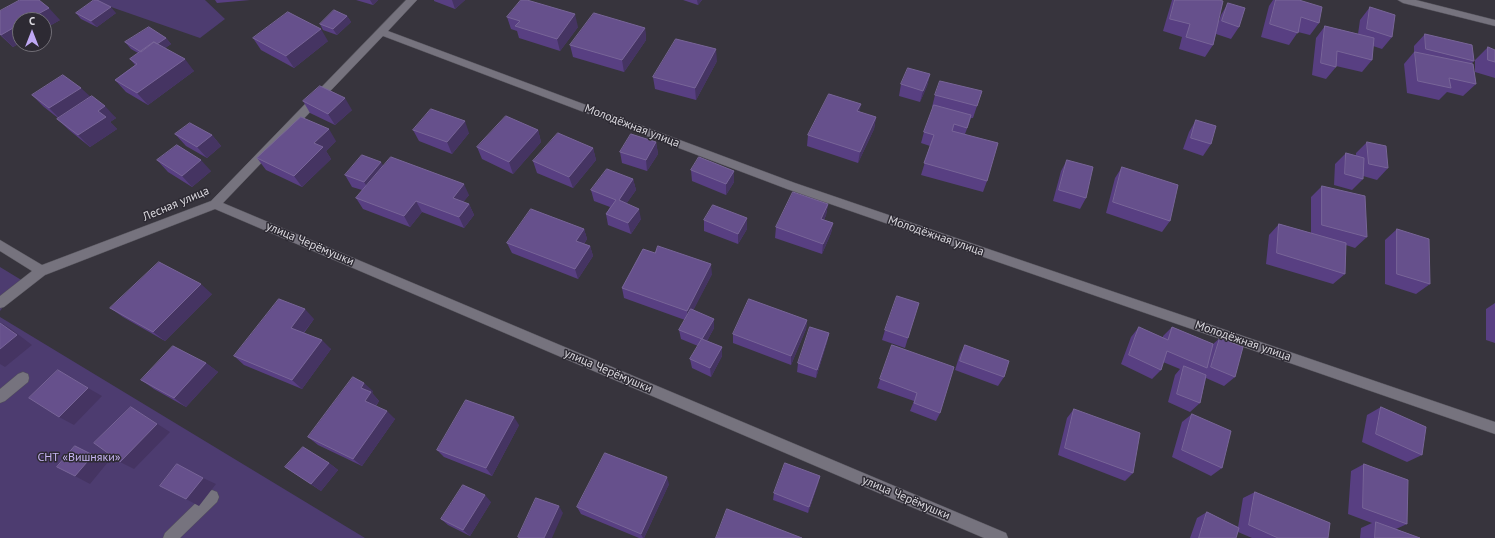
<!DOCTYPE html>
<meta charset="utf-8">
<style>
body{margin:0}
#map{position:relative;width:1495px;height:538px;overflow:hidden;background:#37343d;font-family:"PT Sans",sans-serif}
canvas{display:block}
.north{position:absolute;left:12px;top:12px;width:40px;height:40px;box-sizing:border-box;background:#2d2a33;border:1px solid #726f77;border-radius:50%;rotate:0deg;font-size:11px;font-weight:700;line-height:16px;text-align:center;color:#d9d7dd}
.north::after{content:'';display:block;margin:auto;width:14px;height:18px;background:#bfa8f4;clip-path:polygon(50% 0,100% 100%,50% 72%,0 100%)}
</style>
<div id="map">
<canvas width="1495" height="538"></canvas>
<div class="north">С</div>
</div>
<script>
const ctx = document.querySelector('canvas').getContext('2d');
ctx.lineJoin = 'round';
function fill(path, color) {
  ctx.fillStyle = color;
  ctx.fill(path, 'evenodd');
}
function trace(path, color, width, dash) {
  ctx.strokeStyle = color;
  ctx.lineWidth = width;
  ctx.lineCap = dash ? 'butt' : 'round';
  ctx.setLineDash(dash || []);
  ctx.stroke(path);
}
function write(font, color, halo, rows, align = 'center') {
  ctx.font = font + ' "PT Sans",sans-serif';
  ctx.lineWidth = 3;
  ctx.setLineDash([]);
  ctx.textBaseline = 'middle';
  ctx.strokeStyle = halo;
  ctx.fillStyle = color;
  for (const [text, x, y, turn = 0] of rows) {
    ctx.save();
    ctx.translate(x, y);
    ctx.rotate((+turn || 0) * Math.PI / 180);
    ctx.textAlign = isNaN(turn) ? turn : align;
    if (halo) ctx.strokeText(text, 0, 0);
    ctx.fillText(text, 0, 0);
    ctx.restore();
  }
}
fill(new Path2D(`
 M91 0H205L225 19 200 38Z
 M0 267 23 281 0 311Z
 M0 317 365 538H0Z`), '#4d3c70');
const minor = new Path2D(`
 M406 0H417L388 31 795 183 1495 422V434L787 189 383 36 223 203 1006 533 1008 538H984L215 209 45 275 4 307 0 308V296L32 271 0 251V240L42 265 211 201Z
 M1398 0H1416L1495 20V26L1403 3Z
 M23 372 28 374 29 378 28 382 5 401 0 403V389L18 374Z
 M212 490 217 492 219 497 217 502 180 538H163L165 533 207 492Z`);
trace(minor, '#525058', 1);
fill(minor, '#76737e');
fill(new Path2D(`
 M215 0H250L217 3Z
 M356 0H378L373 5Z
 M434 0H465L455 9 434 1Z
 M683 0H702L698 5Z
 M1172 0H1219V21L1221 15 1228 3 1239 27 1231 39 1216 34 1213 45 1205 57 1179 49 1182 37 1163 31Z
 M1273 0H1299L1319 23 1310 35 1298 32 1289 45 1261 37 1269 6Z
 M1370 7 1392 37 1382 49 1373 46 1372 60 1362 72 1336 66V67L1326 79 1312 75 1316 38 1325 26 1358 34 1360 20Z
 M0 11 60 20 44 29V20H20V43L13 47 0 35Z
 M76 13H116L97 27 81 19Z
 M347 16 351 22 337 35 323 30 320 24Z
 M507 17 578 27 560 51 519 38 517 31 511 29Z
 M645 28 646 40 624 72 573 57 570 45Z
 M1425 34 1474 61 1471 64 1476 84 1463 96 1447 92 1439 100 1407 93 1404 64 1414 52V46Z
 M166 38 171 44 165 48 194 71 148 105 126 92 115 80 135 65 130 59 138 53 131 49 125 42Z
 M253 38 328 41 294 68 261 50Z
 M1488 47 1495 50V78L1475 72V60Z
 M717 61 696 100 655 89 653 77Z
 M930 74 927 86 920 102 899 96 901 84Z
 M982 91 973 118H971L965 134 987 181 983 192 921 175 930 146 921 143 924 132 933 107H932L935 95Z
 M32 95 90 97 116 118 110 122 117 129 90 147 69 130 57 119 58 118 44 107Z
 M303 101 352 110 335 125 310 113Z
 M859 112 876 117 874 129 858 163 807 146 808 135Z
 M1196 120 1211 144 1203 156 1183 149 1189 132Z
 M413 130 469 133 452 154 419 141Z
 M538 130 541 142 513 174 482 159 477 147Z
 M175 134 212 135 221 146 207 158 186 146Z
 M336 141 326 151 331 159 302 187 266 170 257 158Z
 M656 142 658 154 647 171 622 163 620 152Z
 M1367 142 1388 168 1377 180 1363 176V179L1352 190 1334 185 1335 164 1346 153 1356 156V153Z
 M593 148 596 160 573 188 537 173 533 161Z
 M157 160 211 171 192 187 168 172Z
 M1067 160 1086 198 1080 209 1053 201 1061 171Z
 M383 166 469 195 463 202 469 204 474 215 464 228 422 212 410 227 363 209 356 198 362 190 352 187 345 175Z
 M1122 167 1170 221 1162 232 1106 213 1115 178Z
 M691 170 734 182 726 195 692 181Z
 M633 179 636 190 626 204 641 219 631 234 608 225 606 214 610 207 594 201 591 190Z
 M1322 186 1367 237 1355 248 1346 245 1345 274 1333 284 1266 264 1269 235 1279 224 1311 233V197Z
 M828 204 826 215 824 220 833 223 831 233 822 254 775 238 776 227Z
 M704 220 747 229 738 244 704 231Z
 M584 229 587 239 584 244 590 246 593 256 578 279 512 253 507 243Z
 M1397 229 1430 284 1416 294 1385 284V240Z
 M712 274 693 310 714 328 707 341 722 347V356L711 377 692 368 690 359 698 346 681 339 679 330 685 320 624 298 622 288Z
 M212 294 165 341 123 317 110 308Z
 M1495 303V343L1486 340V309Z
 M314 319 304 333 331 349 302 389 244 365 234 356Z
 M807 320 806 329 791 365 733 343V334Z
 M1139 327 1163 338V336L1172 327 1213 344 1220 338 1235 377 1224 386 1206 378 1200 403 1190 412 1168 402 1175 375 1180 369 1163 362 1161 370 1152 379 1121 364 1131 337Z
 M885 330 908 338 905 348 882 340Z
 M829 333 827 342 816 378 797 372 798 363Z
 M892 345 940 413 936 421 910 411 914 401 877 388Z
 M965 345 1004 377 998 386 955 370 960 354Z
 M206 363 218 372 186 407 154 389 141 380Z
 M373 391 372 393 379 401 376 406 395 419 362 466 318 445 308 437Z
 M1381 407 1422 455 1407 462 1362 442 1367 415Z
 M1074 409 1133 473 1125 481 1058 455 1067 418Z
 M1192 414 1222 468 1211 476 1172 457 1182 422Z
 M519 425 492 476 444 457 437 450Z
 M329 463 338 470 321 491 285 467Z
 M1364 464 1407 524 1396 529 1420 538H1360L1361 528 1372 523 1348 514 1351 471Z
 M820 476 818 484 808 513 773 500 774 493Z
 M669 484 644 538H639L581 514 577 507Z
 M1255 492 1328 538H1252L1238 532 1236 538H1190L1197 518 1207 512 1238 527 1243 498Z
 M491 502 470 536 448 525 441 519Z`), '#583f82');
fill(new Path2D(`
 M370 0H378L373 5Z
 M452 0H465L455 9Z
 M697 0H702L698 5Z
 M111 7 116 13 97 27 91 21Z
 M49 8 60 20 44 29V20H27Z
 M575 14 578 27 560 51 557 39Z
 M347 16 351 22 337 35 333 29Z
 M20 24V43L13 47 1 35Z
 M645 28 646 40 624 72 622 60Z
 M321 29 328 41 294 68 286 56Z
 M166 38 171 44 148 60 143 53Z
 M716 49 717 61 696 100 695 88Z
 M185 59 194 71 148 105 137 93Z
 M930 74 927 86 920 102 923 91Z
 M81 88 93 99 61 120 49 108Z
 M345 98 352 110 335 125 328 114Z
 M861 104 859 116 857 111Z
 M105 106 116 118 110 122 117 129 90 147 78 135 98 111Z
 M876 117 874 129 858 163 860 152Z
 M465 121 469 133 452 154 447 142Z
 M329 129 336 141 326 151 331 159 302 187 294 176 314 143Z
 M538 130 541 142 513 174 509 162Z
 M212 135 221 146 207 158 197 147Z
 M656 142 658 154 647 171 646 160Z
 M593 148 596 160 573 188 569 177Z
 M201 160 211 171 192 187 182 176Z
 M381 162 388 173 371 193 364 182Z
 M734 171V182L726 195V184Z
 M633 179 636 190 621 211 619 200Z
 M464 184 469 195 458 209 453 198Z
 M416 201 422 212 410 227 404 216Z
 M469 204 474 215 464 228 459 217Z
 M828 204 826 215 819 229 821 219Z
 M639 209 641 219 631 234 628 223Z
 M747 218V229L738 244V234Z
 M833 223 831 233 822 254 823 244Z
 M584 229 587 239 579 251 576 241Z
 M590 246 593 256 578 279 575 269Z
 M711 264 712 274 688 321 687 311Z
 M201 284 212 294 165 341 153 332Z
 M305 309 314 319 300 337 291 328Z
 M714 319V328L703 348 702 339Z
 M807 320 806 329 791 365V356Z
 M0 322 11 329 32 345 5 367 0 364Z
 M829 333 827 342 816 378 817 370Z
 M322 340 331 349 302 389 292 380Z
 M722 347V356L711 377 710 368Z
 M206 363 218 372 186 407 174 398Z
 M364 383 373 391 372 393 379 401 373 409 365 401 361 388Z
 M88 388 102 396 74 425 59 417Z
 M131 407 170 432 134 469 120 462Z
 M387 411 395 419 362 466 353 459Z
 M514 417 519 425 492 476 486 468Z
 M93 455 108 462 90 484 75 476Z
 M329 463 338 470 321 491 311 484Z
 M820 476 818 484 808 513 809 507Z
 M667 477 669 484 644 538H643L641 534Z
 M203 478 216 484 199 506 186 499Z
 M485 495 491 502 470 536 463 530Z
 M559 506 563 513 552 538H544Z`), '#453462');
const building = new Path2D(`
 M20 0H39L49 8 27 20H20V24L1 35 0 34V11Z
 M94 0H97L111 7 91 21 76 13Z
 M521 0H527L575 14 557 39 515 26 520 21 507 17Z
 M1175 0H1219L1223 1 1213 45 1186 37 1190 24 1170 19Z
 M1276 0H1299L1322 7 1319 23 1301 17 1298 33 1270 24Z
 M1228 3 1245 8 1239 27 1222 21Z
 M1370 7 1395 15 1392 37 1367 29Z
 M334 10 347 16 333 29 320 24Z
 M288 12 321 29 286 56 253 38Z
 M594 13 645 28 622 60 570 45Z
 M1325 26 1374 38 1372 60 1337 51 1336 67 1321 63Z
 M149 27 166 38 157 44 154 42 141 52 125 42Z
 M1425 34 1472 45 1474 61 1426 49Z
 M676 39 716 49 695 88 653 77Z
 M154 42 185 59 137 93 115 80 137 64 130 59Z
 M1488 47 1495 50V62L1488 60Z
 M1415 52 1473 64 1476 84 1449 78 1451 88 1418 81Z
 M908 68 930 74 923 91 901 84Z
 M63 75 81 88 49 108 32 95Z
 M940 81 982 91 977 106 935 95Z
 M320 86 345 98 328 114 303 101Z
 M829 94 861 104 857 111 876 117 860 152 808 135Z
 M92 96 105 106 98 111 106 117 78 135 57 119Z
 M934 105 971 115 967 128 954 124 952 131 998 143 987 181 924 163 934 135 924 132Z
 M431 109 465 121 447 142 413 130Z
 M506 116 538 130 509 162 477 147Z
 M301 117 329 129 314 143 323 147 294 176 257 158Z
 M1196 120 1216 126 1211 144 1191 138Z
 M190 123 212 135 197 147 175 134Z
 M558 133 593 148 569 177 533 161Z
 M631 134 656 142 646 160 620 152Z
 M1367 142 1386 146 1388 168 1369 164Z
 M177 145 201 160 182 176 157 160Z
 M1346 153 1364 158 1363 179 1345 174Z
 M362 155 381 162 364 182 345 175Z
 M391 157 464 184 453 198 469 204 459 217 416 201 404 216 356 198Z
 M699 157 734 171 726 184 691 170Z
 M1067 160 1093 167 1086 198 1059 190Z
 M1122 167 1178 185 1170 221 1113 202Z
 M607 169 633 179 619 200 639 209 628 223 606 214 616 200 591 190Z
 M1322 186 1365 196 1367 237 1322 225Z
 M793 192 828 204 821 219 833 223 823 244 776 227Z
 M713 205 747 218 738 234 704 220Z
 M531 209 584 229 576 241 590 246 575 269 507 243Z
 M1279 224 1346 243 1345 274 1277 253Z
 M1397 229 1429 239 1430 284 1397 274Z
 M658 246 711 264 687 311 622 288 643 249 655 253Z
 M159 262 201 284 153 332 110 308Z
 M897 296 919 303 908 338 885 330Z
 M279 299 305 309 291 328 322 340 292 380 234 356Z
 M749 299 807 320 791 356 733 334Z
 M691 309 714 319 702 339 679 330Z
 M0 323 17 335 0 349Z
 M810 327 829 333 817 370 798 363Z
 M1139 327 1168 340 1172 327 1213 344 1207 368 1167 351 1161 370 1129 355Z
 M1220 338 1243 347 1235 377 1211 367Z
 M702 339 722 347 710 368 690 359Z
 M892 345 954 367 940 413 914 403 917 393 880 379Z
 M965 345 1009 361 1004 377 960 361Z
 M173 346 206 363 174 398 141 380Z
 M1184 366 1206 375 1200 403 1177 394Z
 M58 370 88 388 59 417 29 398Z
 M353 377 364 383 361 388 371 392 365 401 387 411 353 459 308 437Z
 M466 400 514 417 486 468 437 450Z
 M131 407 157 424 120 462 94 443Z
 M1381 407 1426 427 1422 455 1376 434Z
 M1074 409 1140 433 1133 473 1065 448Z
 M1192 414 1231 431 1222 468 1182 450Z
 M75 446 93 455 75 476 57 467Z
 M303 447 329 463 311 484 285 467Z
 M605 453 667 477 641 534 577 507Z
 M785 463 820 476 809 507 774 493Z
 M177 464 203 478 186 499 160 486Z
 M1364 464 1408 480 1407 524 1363 508Z
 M463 485 485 495 463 530 441 519Z
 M1255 492 1330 523 1328 538H1278L1249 525Z
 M536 498 559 506 544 538H520L518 537Z
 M727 509 802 538H716Z
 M1207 512 1239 528 1236 538H1199Z
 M1376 522 1420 538H1375Z`);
fill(building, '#66508c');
trace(building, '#786598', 1);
write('12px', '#d9d7dd', '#2d2a33', [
 ["Молодёжная улица",632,126,21],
 ["Лесная улица",176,204,-23],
 ["Молодёжная улица",936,236,19],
 ["улица Черёмушки",310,244,23],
 ["Молодёжная улица",1243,341,19],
 ["улица Черёмушки",608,371,23],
 ["улица Черёмушки",906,498,23]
]);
write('12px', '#c6b4f1', '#2d2a33', [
 ["СНТ «Вишняки»",79,458]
]);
</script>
